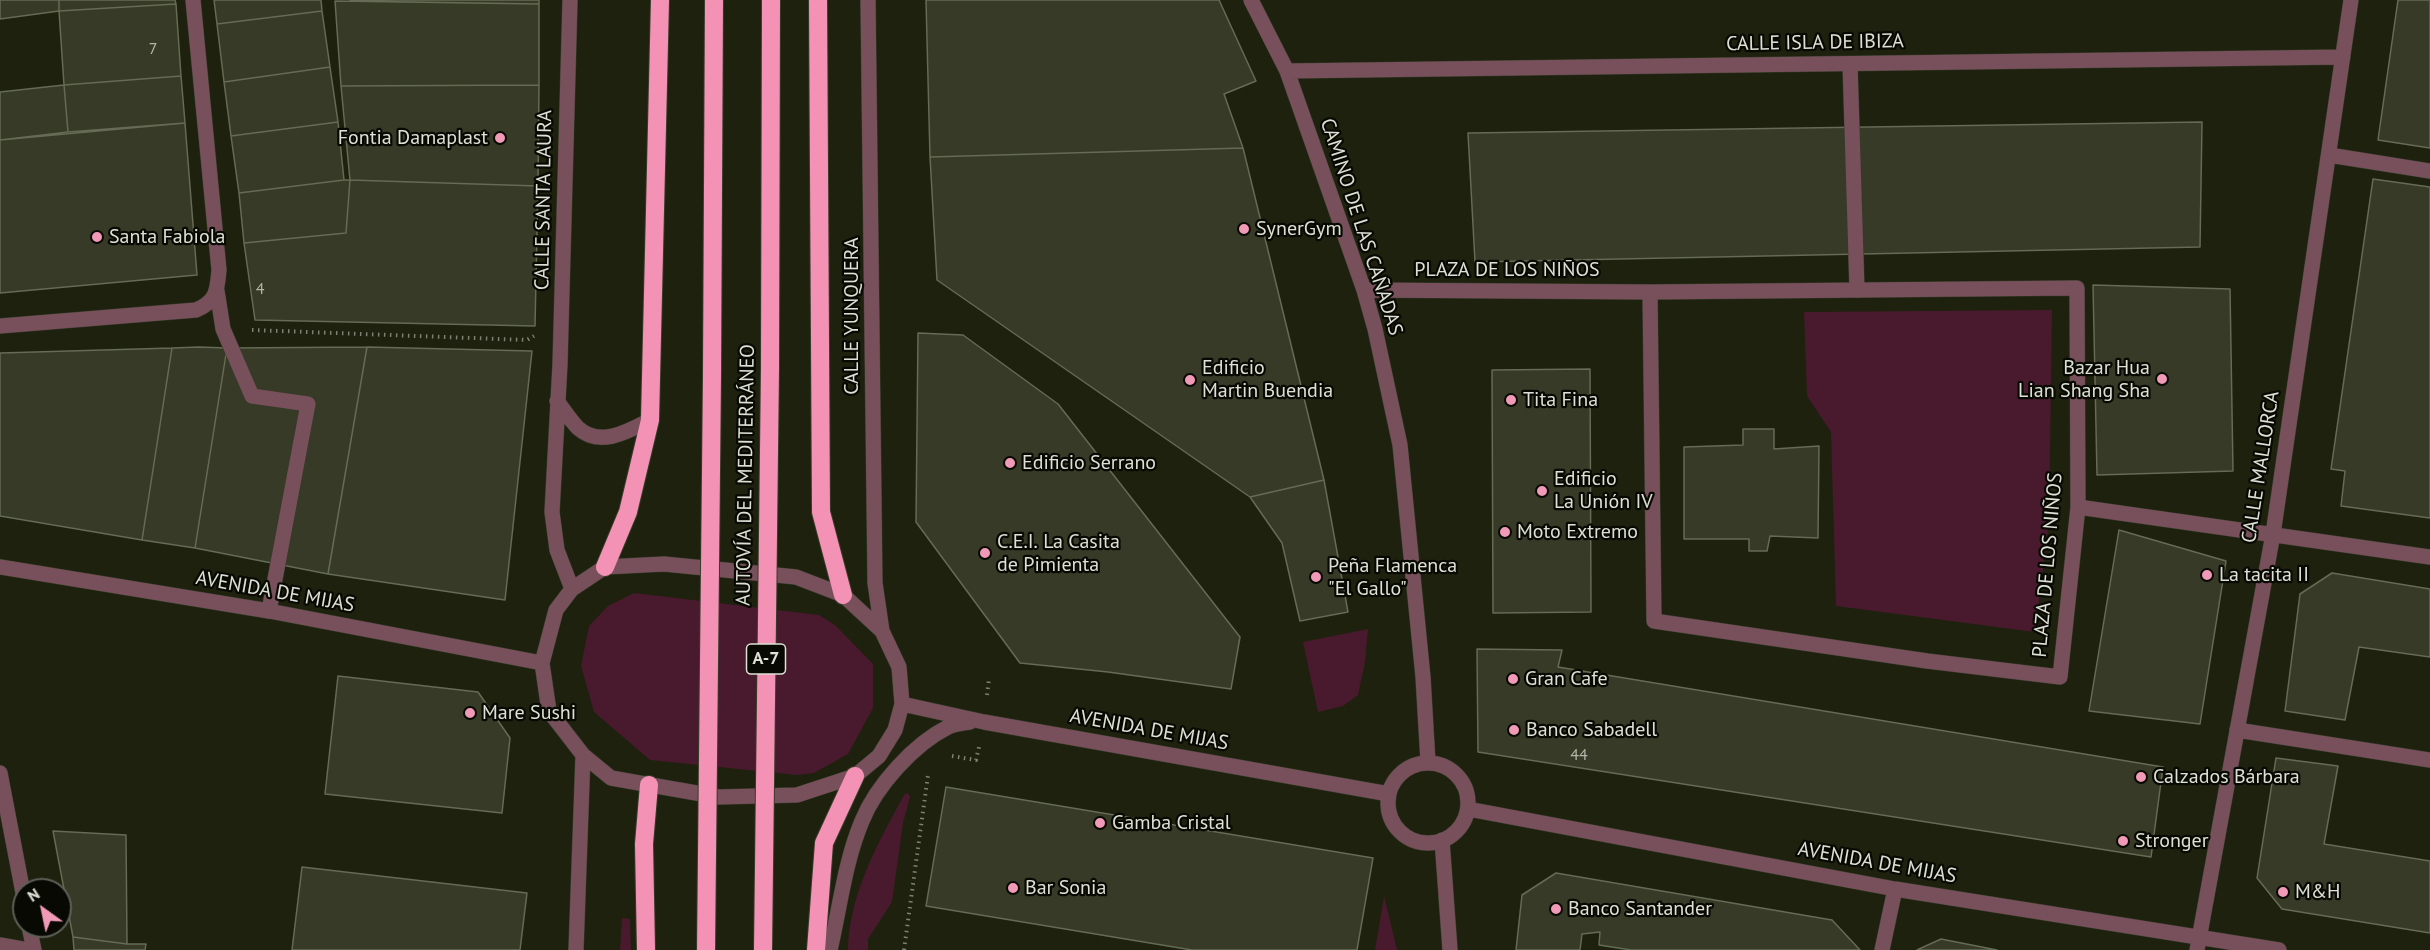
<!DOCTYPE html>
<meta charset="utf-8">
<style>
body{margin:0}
#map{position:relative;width:2430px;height:950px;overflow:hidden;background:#1d210e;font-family:"PT Sans",sans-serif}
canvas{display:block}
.north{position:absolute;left:12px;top:878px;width:60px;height:60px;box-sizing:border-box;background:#080903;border:2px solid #5d5f57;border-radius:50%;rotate:327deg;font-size:16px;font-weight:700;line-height:24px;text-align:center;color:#dde0d4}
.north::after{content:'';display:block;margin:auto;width:21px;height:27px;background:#f09ab7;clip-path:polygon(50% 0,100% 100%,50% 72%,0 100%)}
</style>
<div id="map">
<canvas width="2430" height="950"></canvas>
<div class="north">N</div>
</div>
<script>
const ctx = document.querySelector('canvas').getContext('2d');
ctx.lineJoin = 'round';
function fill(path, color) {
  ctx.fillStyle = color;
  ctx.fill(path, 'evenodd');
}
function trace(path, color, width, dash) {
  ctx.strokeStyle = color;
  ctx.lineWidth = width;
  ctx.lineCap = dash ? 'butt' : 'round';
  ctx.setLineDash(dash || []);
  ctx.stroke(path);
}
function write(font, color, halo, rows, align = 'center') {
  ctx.font = font + ' "PT Sans",sans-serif';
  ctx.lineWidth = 4.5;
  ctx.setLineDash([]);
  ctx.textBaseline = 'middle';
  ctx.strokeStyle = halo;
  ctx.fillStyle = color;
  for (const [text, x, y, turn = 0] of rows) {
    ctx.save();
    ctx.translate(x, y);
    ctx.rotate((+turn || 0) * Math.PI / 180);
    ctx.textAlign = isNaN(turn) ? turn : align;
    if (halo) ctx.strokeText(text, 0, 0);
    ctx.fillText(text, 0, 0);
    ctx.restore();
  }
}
fill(new Path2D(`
 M2052 310 2049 522 2035 632 1836 606 1831 432 1807 396 1804 312Z
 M634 593 819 615 835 625 873 664V708L848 754 814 773 797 775 650 760 594 712 581 666 589 626 608 606Z
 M1368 629 1365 662 1358 695 1343 706 1318 712 1303 642Z
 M908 793 910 797 903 823 892 902 868 939V950H848C849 894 878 843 904 795Z
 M1384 896 1397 950H1375Z
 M622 918 630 919 631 950H620Z`), '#491a2d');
const building = new Path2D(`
 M0 0H59V11L0 19Z
 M59 0H175L176 4 59 11Z
 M214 0H321L322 11 217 24Z
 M350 0H539V4L350 1Z
 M926 0H1219L1256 81 1224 94 1243 148 930 157Z
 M2398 0H2430V148L2378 140Z
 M335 1 539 4V85L341 86Z
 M176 4 181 76 64 85 59 11Z
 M322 11 330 67 224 82 217 24Z
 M330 67 338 122 231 136 224 82Z
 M181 76 185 123 68 132 64 85Z
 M64 85 68 132 0 140V92Z
 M539 85 538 186 350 180 341 86Z
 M338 122 344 180 239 193 231 136Z
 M2202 122 2200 247 1475 262 1468 133Z
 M185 123 197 275 0 293V140Z
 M1243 148 1324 480 1250 497 937 280 930 157Z
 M2373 179 2430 187V518L2341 506 2345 471 2331 469Z
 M344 180H350L346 233 244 243 239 193Z
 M350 180 538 186 535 326 255 320 244 243 346 233Z
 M2093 285 2230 289 2233 471 2097 475Z
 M918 333 963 335 1058 404 1240 637 1231 689 1108 672 1020 663 916 522Z
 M199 347 227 348 195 548 142 540 172 348Z
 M367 347 532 351 505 600 328 574Z
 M367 347 328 574 195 548 227 348Z
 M172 348 142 540 0 516V353Z
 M1590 369 1591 612 1493 613 1492 370Z
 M1743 429H1774V449L1819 446 1818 538 1770 536 1767 551H1749V539H1684V447L1743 445Z
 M1324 480 1348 612 1300 621 1282 543 1250 497Z
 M2119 530 2226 561 2200 724 2089 711Z
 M2332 573 2430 589V657L2359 647 2345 720 2285 711 2300 594Z
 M1477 649 1562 650 1558 667 2163 767 2151 857 1478 752Z
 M338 676 478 692 510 738 502 813 325 794Z
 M2276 758 2338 766 2324 844 2430 861V933L2282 909 2257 878Z
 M946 787 1373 858 1357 950H1192L926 906Z
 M53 831 126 835 127 944 73 937Z
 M302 867 527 893 520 950H292Z
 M1556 873 1832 920 1860 950H1631L1599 945 1600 932 1582 934 1580 950H1516L1522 895Z
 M73 937 127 944H146L145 950H74Z
 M1941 939 1997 950H1917Z`);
fill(building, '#363a26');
trace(building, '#656b55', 1.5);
const service = new Path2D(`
 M217 291 223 329 252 396 308 404 269 611
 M2237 730 2430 760`);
const pedestrian = new Path2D(`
 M1850 64 1857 290`);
const minor = new Path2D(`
 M570 0 560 364 552 512 557 550 572 589
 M868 0 875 583 882 631
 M1251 0 1287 71 1364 290 1375 329 1400 445 1423 677 1428 762
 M1287 71 2343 57
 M2329 155 2430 171
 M1364 290 1650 292 2077 288 2078 507 2060 677 1927 661 1654 621 1650 292
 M0 326 196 310C217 301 217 291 219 270L193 0
 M557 401C564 410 570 420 578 428 600 448 629 431 650 420
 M2078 507 2430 557
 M664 564 796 577 843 595 882 631 899 667 902 704 895 730 879 756 855 776 797 795 719 797 611 778 583 755 549 711 542 663 556 610 572 589 605 567Z
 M0 567 269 611 542 663
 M902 704 984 722 1389 794
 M1388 803a40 40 0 1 1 80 0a40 40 0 1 1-80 0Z
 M0 773 24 898
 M1468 809 1895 889 2279 950
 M1442 840 1450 950
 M29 926 34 950
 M0 945 28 950
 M576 950 583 755
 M830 950C840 907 845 861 862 821 876 786 914 744 948 727 954 724 962 723 970 722
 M1882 950 1895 889
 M2197 950 2273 534 2351 0`);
const motorway = new Path2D(`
 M818 0 821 512 843 595
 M770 368 771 0
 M712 375 714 0
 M605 567 628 512 650 420 660 0
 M646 950 644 844 649 785
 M816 950 824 843 855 776`);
trace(service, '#383c2a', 16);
trace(pedestrian, '#383c2a', 16);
trace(minor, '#383c2a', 16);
trace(motorway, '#383c2a', 20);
trace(new Path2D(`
 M252 330 527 340 534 336
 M987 695 989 679
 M952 756 976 760 979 747
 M904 950 928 775`), '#7e8172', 4, [1.5, 4.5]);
trace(service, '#77505c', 15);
trace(pedestrian, '#77505c', 15);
trace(minor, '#77505c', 15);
trace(motorway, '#f392b4', 18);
const motorwayBridge = new Path2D(`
 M706 950 712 375
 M763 950 770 368`);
trace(motorwayBridge, '#383c2a', 20, []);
trace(motorwayBridge, '#f392b4', 18);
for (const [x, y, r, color] of [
 [500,138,6,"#f09ab7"],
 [1244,229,6,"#f09ab7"],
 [97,237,6,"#f09ab7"],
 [2162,379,6,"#f09ab7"],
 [1190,380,6,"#f09ab7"],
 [1511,400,6,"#f09ab7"],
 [1010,463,6,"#f09ab7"],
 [1542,491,6,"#f09ab7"],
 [1505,532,6,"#f09ab7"],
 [985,553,6,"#f09ab7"],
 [2207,575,6,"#f09ab7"],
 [1316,577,6,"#f09ab7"],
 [1513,679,6,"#f09ab7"],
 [470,713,6,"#f09ab7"],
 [1514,730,6,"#f09ab7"],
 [2141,777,6,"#f09ab7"],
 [1100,823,6,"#f09ab7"],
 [2123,841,6,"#f09ab7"],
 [1013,888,6,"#f09ab7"],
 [2283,892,6,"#f09ab7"],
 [1556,909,6,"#f09ab7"]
]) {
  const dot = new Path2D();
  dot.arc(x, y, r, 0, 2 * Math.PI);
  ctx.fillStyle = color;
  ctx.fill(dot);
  trace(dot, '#080903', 2);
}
write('16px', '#b3b6a8', null, [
 ["7",153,49],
 ["4",260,289],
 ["44",1579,755]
]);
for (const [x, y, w] of [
 [766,659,39]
]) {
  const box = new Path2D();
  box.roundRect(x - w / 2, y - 15, w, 30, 4.5);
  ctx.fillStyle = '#080903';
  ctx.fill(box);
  trace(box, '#dde0d4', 1.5);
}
write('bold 18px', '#dde0d4', null, [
 ["A-7",766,659]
]);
write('20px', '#dde0d4', '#080903', [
 ["CALLE ISLA DE IBIZA",1815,43,-1],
 ["CALLE SANTA LAURA",544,200,-89],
 ["CAMINO DE LAS CAÑADAS",1361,227,72],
 ["PLAZA DE LOS NIÑOS",1507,270],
 ["CALLE YUNQUERA",852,316,-90],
 ["CALLE MALLORCA",2261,467,-81],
 ["AUTOVÍA DEL MEDITERRÁNEO",746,475,-89],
 ["PLAZA DE LOS NIÑOS",2048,565,-85],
 ["AVENIDA DE MIJAS",275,592,10],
 ["AVENIDA DE MIJAS",1149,730,10],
 ["AVENIDA DE MIJAS",1877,863,10]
]);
write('20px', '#dde0d4', '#080903', [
 ["Fontia Damaplast",488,138,"right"],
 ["SynerGym",1256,229],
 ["Santa Fabiola",109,237],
 ["Edificio",1202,368],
 ["Martin Buendia",1202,391],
 ["Bazar Hua",2150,368,"right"],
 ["Lian Shang Sha",2150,391,"right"],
 ["Tita Fina",1523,400],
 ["Edificio Serrano",1022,463],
 ["Edificio",1554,479],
 ["La Unión IV",1554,502],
 ["Moto Extremo",1517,532],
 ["C.E.I. La Casita",997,542],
 ["de Pimienta",997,565],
 ["Peña Flamenca",1328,566],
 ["\"El Gallo\"",1328,589],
 ["La tacita II",2219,575],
 ["Gran Cafe",1525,679],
 ["Mare Sushi",482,713],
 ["Banco Sabadell",1526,730],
 ["Calzados Bárbara",2153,777],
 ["Gamba Cristal",1112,823],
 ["Stronger",2135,841],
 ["Bar Sonia",1025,888],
 ["M&H",2295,892],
 ["Banco Santander",1568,909]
], 'left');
</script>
